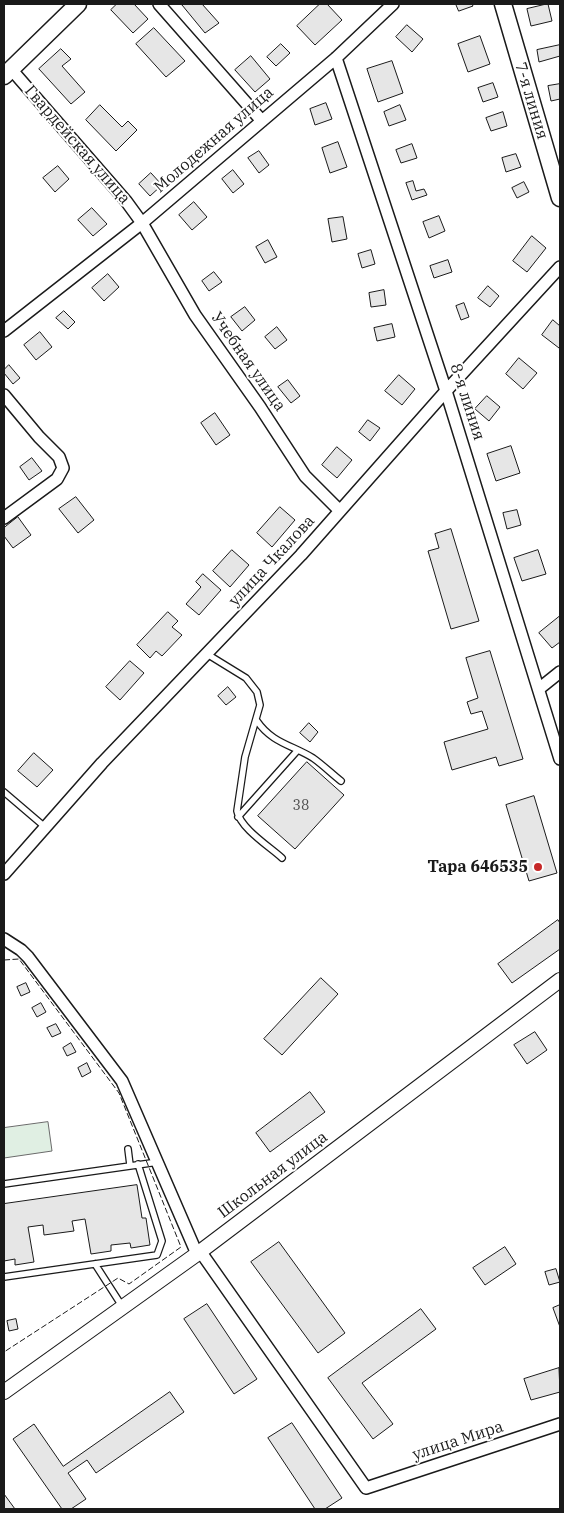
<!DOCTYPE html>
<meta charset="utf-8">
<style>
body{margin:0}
#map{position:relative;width:564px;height:1513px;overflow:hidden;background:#fff;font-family:"IBM Plex Serif",serif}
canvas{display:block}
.frame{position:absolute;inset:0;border:5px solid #1a1a1a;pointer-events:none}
</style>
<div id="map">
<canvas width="564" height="1513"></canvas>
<div class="frame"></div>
</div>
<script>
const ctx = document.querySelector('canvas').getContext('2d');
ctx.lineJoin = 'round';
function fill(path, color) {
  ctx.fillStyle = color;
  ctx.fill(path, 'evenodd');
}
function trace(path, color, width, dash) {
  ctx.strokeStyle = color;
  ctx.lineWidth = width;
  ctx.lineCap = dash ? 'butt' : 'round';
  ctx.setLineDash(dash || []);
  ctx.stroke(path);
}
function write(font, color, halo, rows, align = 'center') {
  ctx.font = font + ' "IBM Plex Serif",serif';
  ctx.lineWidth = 4;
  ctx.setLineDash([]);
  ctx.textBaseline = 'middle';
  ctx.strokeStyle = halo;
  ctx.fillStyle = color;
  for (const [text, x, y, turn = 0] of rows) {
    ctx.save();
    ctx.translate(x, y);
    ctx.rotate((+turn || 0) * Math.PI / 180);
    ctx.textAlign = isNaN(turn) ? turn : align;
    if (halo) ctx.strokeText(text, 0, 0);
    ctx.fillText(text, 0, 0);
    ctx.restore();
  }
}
const green = new Path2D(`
 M48 1122 52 1151 4 1158V1128Z`);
fill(green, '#e0efe3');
trace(green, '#6a6a6a', 1);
const building = new Path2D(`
 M117 4H134L148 19 133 33 111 10Z
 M183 4H202L219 23 205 33 182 5Z
 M320 4H327L342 20 315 45 297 26Z
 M456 4H472L473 6 459 11Z
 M548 4 552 21 531 26 527 9Z
 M407 25 423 39 412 52 396 37Z
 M154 28 185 61 166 77 136 44Z
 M480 36 490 64 468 72 458 44Z
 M281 44 290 53 276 66 267 57Z
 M560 45V56L539 62 537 50Z
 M61 49 71 59 62 66 85 92 71 104 39 69Z
 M251 56 270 79 255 92 235 70Z
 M392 61 403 93 378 102 367 69Z
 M493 83 498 97 483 102 478 88Z
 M560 84V99L551 101 548 86Z
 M326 103 332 119 315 125 310 109Z
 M100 105 122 127 128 121 137 130 116 151 86 120Z
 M400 105 406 120 389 126 384 112Z
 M503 112 507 126 491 131 486 118Z
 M338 142 347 167 330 173 322 148Z
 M412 144 417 158 401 163 396 150Z
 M259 151 269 165 259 173 248 158Z
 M516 154 521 167 506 172 502 158Z
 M58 166 69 179 55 192 43 178Z
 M233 170 244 184 233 193 222 179Z
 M151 173 162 185 150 196 139 184Z
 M413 181 416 191 424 189 427 195 412 200 406 183Z
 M524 182 529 192 517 198 512 188Z
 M194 202 207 217 192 230 179 215Z
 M92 208 107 224 93 236 78 220Z
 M439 216 445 231 429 238 423 222Z
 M343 217 347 239 332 242 328 219Z
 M532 236 546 248 527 272 513 261Z
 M268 240 277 257 265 263 256 247Z
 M371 250 375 264 362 268 358 254Z
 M448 260 452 272 434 278 430 266Z
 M214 272 222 282 209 291 202 281Z
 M108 274 119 287 104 301 92 288Z
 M488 286 499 296 490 307 478 298Z
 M384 290 386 305 371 307 369 293Z
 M464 303 469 317 461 320 456 306Z
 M245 307 255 320 242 331 231 317Z
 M64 311 75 322 68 329 56 318Z
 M553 320 560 326V346L559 348 542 335Z
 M392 324 395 337 377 341 374 328Z
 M277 327 287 340 275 349 265 337Z
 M40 332 52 347 36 360 24 345Z
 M519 358 537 373 523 389 506 374Z
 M9 365 20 378 13 384 4 373V370Z
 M399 375 415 389 402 405 385 391Z
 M288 380 300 396 291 403 278 387Z
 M487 396 500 407 489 421 475 409Z
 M215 413 230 435 216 445 201 423Z
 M368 420 380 428 370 441 359 432Z
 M511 446 520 473 496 481 487 454Z
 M337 447 352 460 337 478 322 465Z
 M32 458 42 471 29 480 20 467Z
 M76 497 94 520 78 533 59 509Z
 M280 507 295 520 272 547 257 533Z
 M517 510 521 525 507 529 503 513Z
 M18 517 31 535 13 548 4 536V528Z
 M451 529 479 621 451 629 428 551 439 548 435 534Z
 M232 550 249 565 230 587 213 571Z
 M538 550 546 574 522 581 514 558Z
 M203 574 221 590 199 615 186 604 201 587 196 582Z
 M168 612 178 621 172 627 182 635 162 656 156 651 150 658 137 645Z
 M560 616V642L552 648 539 633Z
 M490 651 523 759 499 766 496 757 452 770 444 742 488 729 482 711 471 714 467 702 478 698 466 658Z
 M130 661 144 673 120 700 106 687Z
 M228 687 236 697 226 705 218 696Z
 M309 723 318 732 310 742 300 733Z
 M34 753 53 770 37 787 18 771Z
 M307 762 344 795 295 849 258 816Z
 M534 796 557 873 529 881 506 805Z
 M558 920 560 923V949L512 983 498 964Z
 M321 978 338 994 282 1055 264 1039Z
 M26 983 30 992 21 996 17 987Z
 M41 1003 46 1012 37 1017 32 1008Z
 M56 1024 61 1033 52 1037 47 1028Z
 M535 1032 547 1050 527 1064 514 1045Z
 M71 1043 76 1052 67 1056 63 1048Z
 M87 1063 91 1072 82 1077 78 1068Z
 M310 1092 325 1112 270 1152 256 1133Z
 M137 1185 142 1218H146L150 1245 131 1248 130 1243 111 1245V1251L91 1254 85 1219 72 1221 74 1231 44 1235 43 1225 28 1227 34 1262 15 1265V1259L4 1261V1204Z
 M279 1242 345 1333 318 1353 251 1262Z
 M505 1247 516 1264 485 1285 473 1268Z
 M556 1269 560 1282 549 1285 545 1272Z
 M207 1304 257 1379 234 1394 184 1319Z
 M560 1305V1327L553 1308Z
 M421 1309 436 1329 362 1383 393 1424 373 1439 328 1378Z
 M16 1319 18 1329 9 1331 7 1321Z
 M559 1368 560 1392 531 1400 524 1379Z
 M170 1392 184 1412 96 1473 87 1460 68 1473 86 1499 71 1509H62L13 1439 34 1424 63 1466Z
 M292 1423 342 1498 325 1509H315L268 1438Z
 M4 1494 15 1509H4Z`);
fill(building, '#e6e6e6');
trace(building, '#1a1a1a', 1);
const service = new Path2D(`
 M207 654 246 678 257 692 260 705 245 757 237 811C240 828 270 847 282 858
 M257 721C272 743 292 745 313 758 323 765 332 774 341 781
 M4 792 45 827
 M238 817 297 751
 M128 1149 130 1165
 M4 1184 158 1162
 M95 1264 122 1306
 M4 1277 157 1255 162 1241 138 1164`);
const minor = new Path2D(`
 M159 4 262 121
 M336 58 446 391 560 759
 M11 69 126 201 142 223 195 315 260 407 305 476 340 511
 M4 331 142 223 336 58 393 4
 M4 395 39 437 59 457 63 468 57 479 4 518
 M540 688 560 672
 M4 874 102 763 301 555 446 391 560 267
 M4 939 21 950 28 957 122 1081 197 1254
 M200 1251 366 1488 560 1424`);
const tertiary = new Path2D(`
 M4 1392 197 1254 560 980`);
const secondary = new Path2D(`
 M503 4 560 198
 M4 76 78 4`);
trace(service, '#1a1a1a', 8);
trace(minor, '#1a1a1a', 14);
trace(tertiary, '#1a1a1a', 16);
trace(secondary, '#1a1a1a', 19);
trace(service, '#fff', 5.5);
trace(minor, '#fff', 11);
trace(tertiary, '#fff', 14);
trace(secondary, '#fff', 16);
trace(new Path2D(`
 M4 960 19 959 119 1093 181 1247 129 1284 118 1278 4 1352`), '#1a1a1a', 1, [6, 2.5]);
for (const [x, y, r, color] of [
 [538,867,5,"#c62828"]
]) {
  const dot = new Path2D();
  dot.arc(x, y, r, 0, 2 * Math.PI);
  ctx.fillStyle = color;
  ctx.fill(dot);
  trace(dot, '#fff', 2);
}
write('14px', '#4d4d4d', null, [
 ["38",301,806]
]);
write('16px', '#1a1a1a', '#fff', [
 ["7-я линия",531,101,73],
 ["Молодежная улица",214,140,-41],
 ["Гвардейская улица",77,145,49],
 ["Учебная улица",248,362,55],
 ["8-я линия",467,402,72],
 ["улица Чкалова",272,561,-47],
 ["Школьная улица",273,1175,-37],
 ["улица Мира",458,1441,-18]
]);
write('bold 16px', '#1a1a1a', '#fff', [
 ["Тара 646535",528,867]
], 'right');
</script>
